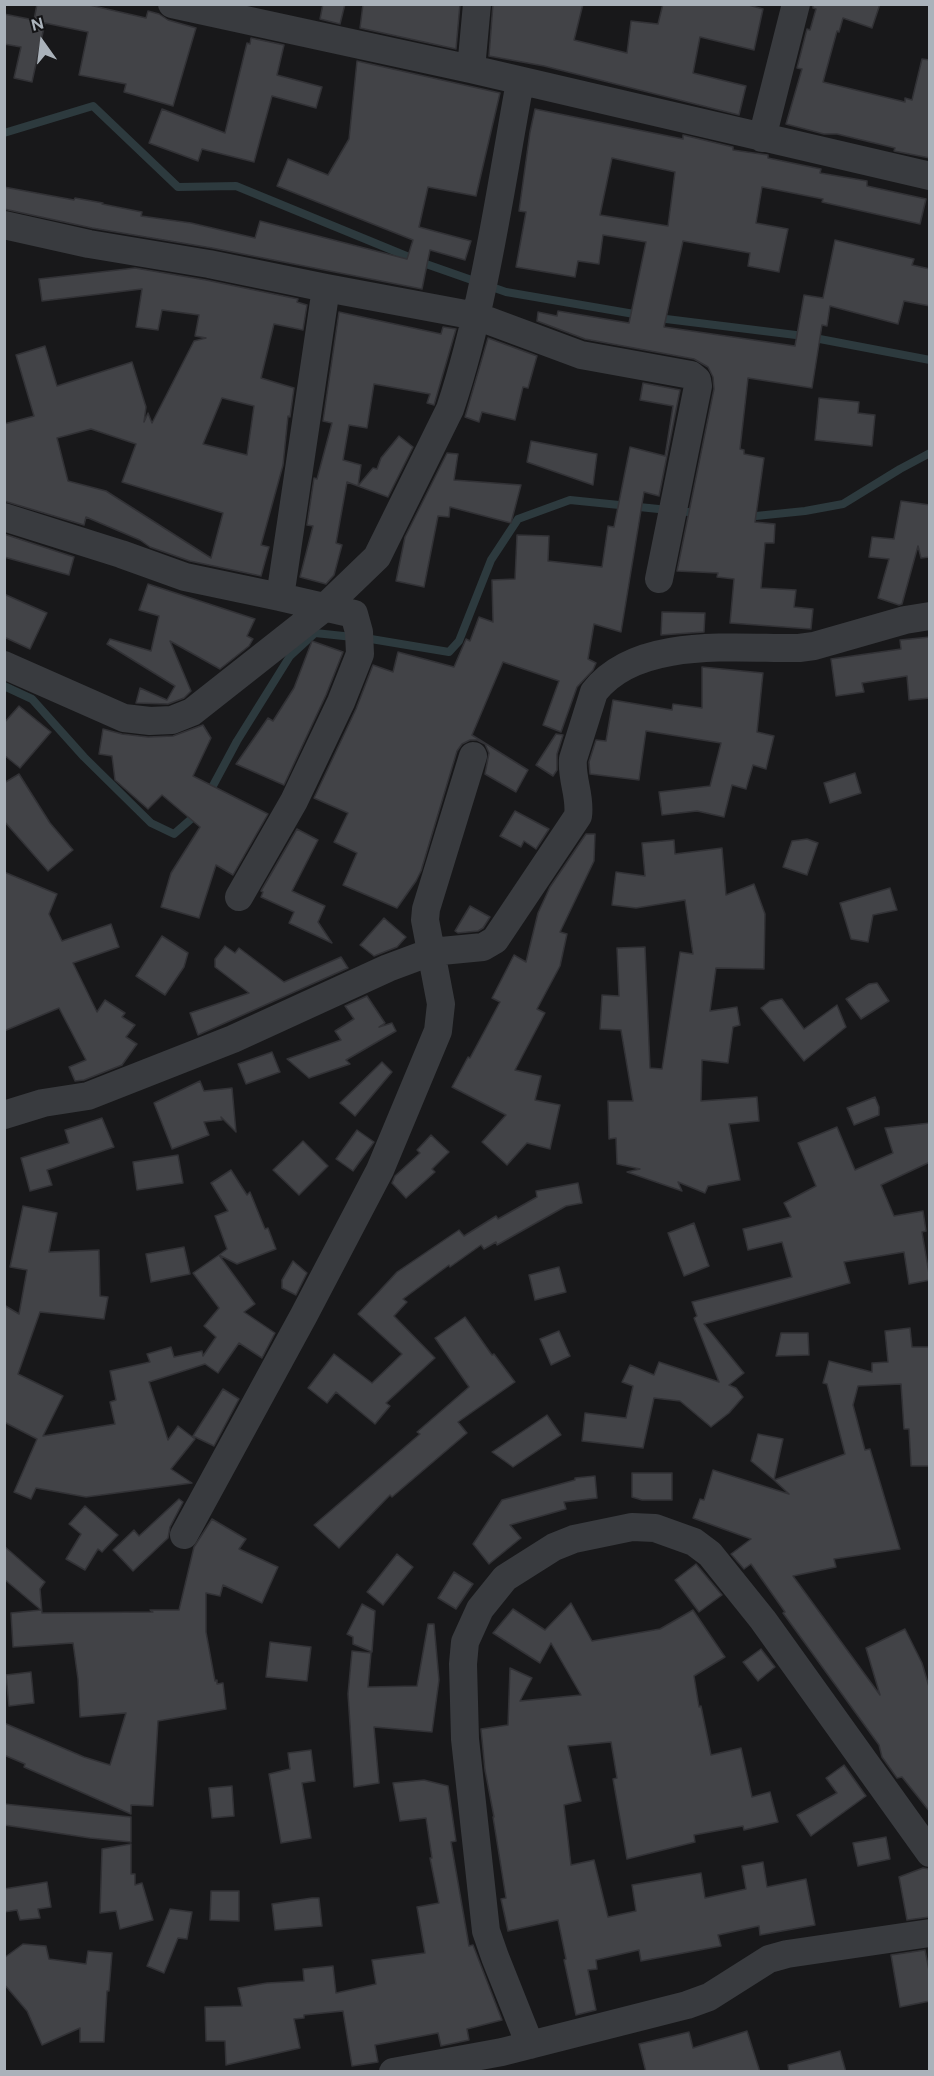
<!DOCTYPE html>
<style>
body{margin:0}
#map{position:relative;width:934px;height:2076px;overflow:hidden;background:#18181a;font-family:Figtree,sans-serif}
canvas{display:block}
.frame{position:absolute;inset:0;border:6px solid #aab2ba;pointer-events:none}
.north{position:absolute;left:12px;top:12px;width:60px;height:60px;-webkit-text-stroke:4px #131315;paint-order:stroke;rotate:346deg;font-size:16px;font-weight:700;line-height:24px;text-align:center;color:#aab2ba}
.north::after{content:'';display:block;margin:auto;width:21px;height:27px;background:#aab2ba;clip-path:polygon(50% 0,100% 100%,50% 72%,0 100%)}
</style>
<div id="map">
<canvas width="934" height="2076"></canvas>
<div class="frame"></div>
<div class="north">N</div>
</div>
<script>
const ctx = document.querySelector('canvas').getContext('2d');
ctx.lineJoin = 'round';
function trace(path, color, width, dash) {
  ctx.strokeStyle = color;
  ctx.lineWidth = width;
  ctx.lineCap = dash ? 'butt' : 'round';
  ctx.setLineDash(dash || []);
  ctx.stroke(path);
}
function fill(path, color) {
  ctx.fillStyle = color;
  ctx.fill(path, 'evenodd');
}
trace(new Path2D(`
 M4 133 93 106 178 187 236 186 426 264 506 292 640 315
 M658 318 804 336 930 360
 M746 517 805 511 843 504 900 469 930 453
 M365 638 449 652 459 641 491 560 518 519 570 500 698 513
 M4 686 32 699 84 757 151 823 174 834 198 813
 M208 795 237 741 290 656 315 633 353 637`), '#2d3a3e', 8);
const building = new Path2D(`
 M37 4H85L146 18 148 11 159 14 168 20 196 28 173 106 124 92 126 84 79 75 88 32 45 23 32 82 14 78 21 47 4 44V14L34 20Z
 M323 4H345L340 24 320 19Z
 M363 4H460L456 49 360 28Z
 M493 4H583L574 40 627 53 631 21 658 24 663 4H745L763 9 754 50 700 37 693 73 746 86 739 115 544 66 489 56Z
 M813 4H880L872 28 843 18 839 32 837 31 823 82 905 102V98L912 100 922 59 930 60V158L894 151 895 148 837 134H824L786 124 802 69 797 68 807 29 810 30 816 9 813 8Z
 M251 38 284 45 277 75 322 87 316 108 272 96 254 162 202 149 198 161 149 143 162 109 225 133 247 43 250 44Z
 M357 61 500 93 476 196 428 187 419 227 471 241 465 260 430 250 422 289 212 248 92 228 4 209V187L74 200 75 198 103 203 102 204 142 212 141 216 191 223 255 238 260 221 407 259 413 240 277 186 288 159 328 175 349 139Z
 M535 109 683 139V135L733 147V150L768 155V158L821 169 820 173 867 181V186L926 199 920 224 822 202 823 199 762 187 756 223 788 229 779 272 748 266 750 253 683 241 664 327 795 346 804 295 823 298 835 240 914 259 912 265 930 269V306L904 301 898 324 830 306 827 326 822 325 812 388 748 378 740 449 744 450V454L764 458 755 522 775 524 774 543H765L761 588 796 590 794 607 813 609 811 629 730 623 734 579 717 577 718 573 677 571 714 389 713 377 708 367 694 359 585 339 537 321 538 312 557 316 558 311 629 323 646 242 603 235 599 264 578 261 575 277 516 267 526 212 519 211 530 132ZM612 158 675 172 668 226 600 215Z
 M135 268 206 280 298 299 297 302 307 305 303 330 274 324 261 378 294 388 290 417 288 416 283 465 261 545 269 547 261 576 190 561 150 547 140 540 86 517 84 525 4 501V424L34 416 16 355 45 346 57 386 132 362 146 407 144 422 148 413 152 423 194 341 206 338 195 336 199 315 162 310 158 330 136 327 142 289 42 301 39 279ZM222 398 254 406 247 455 203 444ZM91 429 136 444 122 482 223 513 211 558 106 491 68 481 57 438Z
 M339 312 441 334 443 327 456 329 434 405 427 403 430 394 374 384 367 428 349 425 343 460 361 465 358 486 373 468 377 469 381 458 399 436 413 447 388 497 347 482 336 543 342 545 334 575 326 584 300 577 313 526 307 525 314 478 317 479 332 423 323 421Z
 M488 338 537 356 528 388 523 387 515 420 482 412 479 422 465 417Z
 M643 383 680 390 659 496 644 492 621 632 594 624 588 659 596 663 593 670 577 687 561 732 543 725 559 681 503 662 472 735 528 770 516 792 485 774 489 753 485 744 477 740H470L462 744 457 751 421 871 416 881 397 908 343 885 357 853 334 842 348 813 314 798 356 709 373 665 393 672 398 652 454 667 466 639 470 641 479 617 493 622 492 580 515 579 517 535 549 536 548 561 602 567 608 526 614 527 630 447 665 456 673 406 640 400Z
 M819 398 859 402 858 413 875 415 872 446 815 440Z
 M531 441 597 454 593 485 527 462Z
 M447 453 458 454 454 480 521 485 511 523 450 507 449 517 438 516 424 587 396 581 405 537Z
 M901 501 930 505V557L921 558 918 546 902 604 899 605 878 598 889 559 869 557 872 537 894 539Z
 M4 534 74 557 69 575 4 557Z
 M148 584 255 619 247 636 253 639 249 646 220 669 170 641 191 691 184 698 168 704 136 703 140 688 167 700 175 686 107 644 110 639 151 651 159 616 139 610Z
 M4 594 47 613 30 649 4 637Z
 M662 612 705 613 704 632 661 635Z
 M930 637V698L909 700 907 676 862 683 864 692 836 696 831 659 901 649 900 640Z
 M312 641 343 652 326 695 284 785 236 764 268 718 273 721 294 688Z
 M702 667 763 673 757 732 774 736 766 769 753 765 746 789 732 785 724 817 697 811 662 815 659 792 710 786 721 743 646 731 639 780 590 774 589 762 596 740 606 741 613 700 672 710 673 704 702 708Z
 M19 706 51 732 20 768 4 755V723Z
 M203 725 211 738 193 776 268 814 233 875 216 865 199 918 161 907 171 873 200 827 162 795 148 809 115 780 112 756 99 754 103 729 122 734 148 737 173 736Z
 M556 734 563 735 557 754V770L553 776 536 765Z
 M855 773 861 793 830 803 824 783Z
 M19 774 50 823 73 850 48 871 4 821V783Z
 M515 811 549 829 536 849 524 841 521 847 500 836Z
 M297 829 318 840 292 891 325 906 318 922 332 943 289 923 294 912 261 897 263 892 261 891Z
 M586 834H595L594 861 560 932 567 934 560 966 537 1009 545 1013 515 1070 541 1076 535 1100 560 1105 550 1149 527 1143 507 1165 482 1142 506 1115 452 1087 468 1057 470 1058 500 1002 492 998 514 955 526 962 538 913 550 887Z
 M807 839 818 843 807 875 783 867 792 841Z
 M674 840 675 854 722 848 726 895 754 884 765 914 764 969 716 968 710 1011 737 1007 740 1025 733 1027 728 1063 702 1060 701 1101 757 1097 759 1121 729 1124 740 1180 708 1186 705 1193 678 1182 682 1191 627 1172 640 1169 617 1164 616 1138 609 1139 608 1101H633L621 1030 600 1029 602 995 619 996 617 948 645 947 650 1068 662 1069 680 952 693 954 685 900 636 908 612 905 616 872 645 876 642 843Z
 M4 872 57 894 49 914 62 941 111 924 119 947 73 963 97 1012 105 1000 125 1013 122 1017 135 1025 126 1037 137 1044 122 1065 84 1080 75 1081 69 1067 86 1060 59 1008 4 1031Z
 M890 888 897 910 873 915 868 942 851 939 840 903Z
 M470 906 490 917 483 928 478 931 458 933 455 931Z
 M384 918 406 937 397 947 374 956 360 945Z
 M162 936 188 953 184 967 165 995 136 976Z
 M225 946 235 953 239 948 284 982 341 957 348 968 198 1035 190 1013 249 993 215 967V959Z
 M877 983 889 1001 861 1019 846 999 869 984Z
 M367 996 385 1023 379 1027 392 1023 396 1031 346 1060 350 1064 309 1078 287 1059 341 1040 335 1031 354 1019 345 1006Z
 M782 999 804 1029 837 1005 846 1027 804 1061 761 1008 770 1001Z
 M272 1052 280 1072 246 1084 238 1064Z
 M382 1062 392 1072 355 1116 340 1103Z
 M200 1081 204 1091 232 1088 236 1132 221 1117 222 1120 204 1122 209 1135 172 1149 154 1103Z
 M875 1097 879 1107V1115L854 1125 847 1108Z
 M102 1118 114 1147 47 1170 52 1185 30 1191 21 1158 69 1143 65 1130Z
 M930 1123V1162L881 1185 894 1216 923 1211 926 1231 922 1232 930 1280 909 1284 904 1252 844 1262 850 1283 704 1324 744 1373 729 1385 736 1388 743 1397 729 1413 711 1427 680 1401 654 1398 643 1448 582 1441 585 1413 626 1418 633 1386 622 1382 630 1365 654 1375 659 1362 719 1382 694 1318 697 1316 692 1302 792 1277 782 1242 748 1250 743 1229 791 1217 784 1203 816 1186 798 1143 837 1127 855 1170 893 1153 885 1128Z
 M357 1130 374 1142 353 1171 336 1159Z
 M431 1135 449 1152 432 1169 435 1172 406 1198 392 1183 395 1176 420 1153 417 1150Z
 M303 1141 328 1166 299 1195 273 1170Z
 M178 1155 183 1183 137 1190 133 1162Z
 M231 1170 247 1195 250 1192 265 1229 268 1228 276 1249 237 1264 219 1255 227 1249 215 1216 228 1211 211 1183Z
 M578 1183 582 1203 566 1206 497 1245 496 1242 484 1249 481 1245 450 1267 449 1265 403 1299 407 1302 394 1316 435 1358 386 1403 390 1406 375 1424 336 1392 327 1403 308 1388 334 1354 372 1383 402 1354 358 1314 397 1272 459 1230 464 1236 496 1216 498 1219 537 1197 536 1191Z
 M23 1206 57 1213 49 1252 99 1250 100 1296 108 1297 104 1319 40 1312 18 1374 63 1396 43 1436 115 1424 110 1402 116 1400 110 1371 150 1362 147 1354 171 1347 174 1357 202 1351 203 1356 216 1337 204 1326 219 1308 193 1273 219 1255 255 1304 244 1312 275 1333 262 1358 239 1343 218 1373 205 1364 149 1382 168 1440 178 1426 195 1439 171 1469 192 1483 86 1497 36 1488 31 1499 14 1492 37 1439 4 1422V1305L19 1314 27 1270 10 1267Z
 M694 1223 709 1266 684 1276 668 1233Z
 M184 1247 190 1274 151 1282 146 1254Z
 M293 1261 307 1273 296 1295 282 1288V1280Z
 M559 1267 566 1292 535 1300 529 1275Z
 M465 1317 492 1355 494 1354 515 1382 458 1422 467 1433 392 1497 390 1495 339 1548 314 1525 420 1434 417 1432 469 1387 435 1338Z
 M910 1328 912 1347H930V1466H911L909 1429H904L901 1384 858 1386 853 1405 865 1450 870 1449 900 1549 834 1559 836 1567 793 1576 880 1695 866 1648 905 1629 922 1663 930 1690V1812L902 1777 897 1778 882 1757 879 1745 783 1613 785 1612 751 1564 744 1569 731 1554 751 1539 693 1518 700 1499 704 1500 713 1470 789 1494 774 1480 845 1454 827 1384 823 1383 829 1361 872 1372V1363L888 1362 885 1331Z
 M559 1331 570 1356 551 1365 540 1339Z
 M781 1333H808L809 1355 776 1356Z
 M223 1389 239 1399 214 1446 193 1436Z
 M547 1415 561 1435 513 1467 492 1452Z
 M758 1434 783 1439 774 1480 751 1461Z
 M632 1473H672V1500H642L632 1497Z
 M595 1476 597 1498 564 1502 566 1509 510 1525 521 1538 489 1564 473 1544 502 1500 575 1480V1478Z
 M179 1499 183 1502 170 1527 168 1538 133 1571 113 1550 134 1530 139 1536Z
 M85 1506 118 1535 102 1552 98 1549 85 1570 66 1559 81 1534 69 1524Z
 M212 1519 246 1539 239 1549 278 1567 262 1603 223 1585 220 1596 206 1593V1632L215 1681 217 1680V1684L223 1683 226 1709 158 1721 153 1806 131 1805V1814L24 1767 25 1764 4 1755V1723L84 1757 110 1765 126 1713 80 1717 78 1679 73 1643 13 1647 11 1613 41 1610 4 1579V1546L45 1582 40 1589 42 1613 153 1612 150 1610H179L194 1547Z
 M397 1554 413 1567 383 1605 367 1592Z
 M696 1564 722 1595 699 1612 675 1580Z
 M454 1572 473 1584 456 1609 438 1598Z
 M571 1603 592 1641 660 1629 693 1610 725 1657 694 1676 699 1707 701 1706 711 1755 741 1748 752 1797 770 1792 778 1822 744 1830 743 1826 694 1835 695 1842 627 1859 613 1779 617 1778 611 1742 568 1746 581 1801 564 1805 571 1865 594 1860 608 1917 636 1911 632 1885 701 1873 705 1898 746 1889 742 1866 763 1862 767 1887 806 1879 815 1925 760 1935 759 1926 718 1935 721 1946 641 1961 639 1950 596 1960 597 1969 588 1970 596 2010 576 2015 564 1960 566 1959 558 1920 508 1931 501 1899 506 1898 493 1817H494L485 1770 481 1729 508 1725 510 1668 532 1678 520 1701 581 1695 551 1643 540 1663 493 1633 513 1609 545 1630Z
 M362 1604 375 1611 372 1652 353 1644V1637L347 1634Z
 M428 1624H434L439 1680 432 1732 374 1727 379 1783 354 1787 348 1694 352 1651 371 1653 368 1687 417 1686Z
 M270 1642 311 1647 307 1681 266 1677Z
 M761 1649 775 1667 758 1681 743 1662Z
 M31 1672 34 1703 9 1706 6 1675Z
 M311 1750 315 1781 302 1783 311 1838 281 1843 269 1774 290 1769 288 1753Z
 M844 1765 866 1796 811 1836 797 1815 837 1793 826 1778Z
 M424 1780 448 1786 456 1841 451 1842 469 1946 473 1945 502 2020 467 2029 469 2040 441 2046 438 2033 375 2045 378 2062 352 2066 343 2011 304 2015V2018L294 2019 300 2048 226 2065 225 2041H206L205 2007 242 2006 238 1988 267 1983 304 1981 303 1969 333 1966 336 1993 376 1984 372 1960 425 1953 417 1907 439 1903 430 1858H432L426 1818 400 1821 393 1783Z
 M232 1786 234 1816 212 1818 209 1788Z
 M4 1804 131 1817V1842L90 1838 4 1825Z
 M886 1837 890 1859 858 1866 853 1843Z
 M131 1844V1874H135V1885L142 1883 153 1920 120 1929 116 1911 100 1913 102 1849Z
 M923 1868 930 1869V1917L907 1920 899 1877Z
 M47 1882 51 1907 38 1909 40 1918 20 1920 17 1910 4 1912V1889Z
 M211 1891H239V1921L210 1920Z
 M312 1898H319L322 1926 275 1930 272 1904Z
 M170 1909 192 1912 187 1939 178 1938 164 1973 147 1966Z
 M23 1944 46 1946 49 1959 86 1964 88 1951 112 1953 109 1991H107L104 2042H80V2028L42 2045 27 2011 4 1984V1958Z
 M925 1950 930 1975V2001L900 2007 891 1955Z
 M747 2031 760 2072H646L639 2044 689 2032 693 2048Z
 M840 2051 846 2072H789L788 2065Z`);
fill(building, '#424347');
trace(building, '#323236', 1.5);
trace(new Path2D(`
 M172 4 471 69 930 176
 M471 69 477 4
 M762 138 796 4
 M4 225 89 244 209 264 326 288 476 316 581 355 691 375 697 380 698 386 659 579
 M4 517 121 554 185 577 280 597
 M4 665 124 718 150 721 172 720 192 712 324 608 377 557 450 409C485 304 500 190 520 82
 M239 897 294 801 341 702 360 654 359 632 354 614 280 597 326 288
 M4 1115 43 1103 88 1096 233 1039 388 968 431 952 483 947 495 940 578 816C581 796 571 779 573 759L594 692C637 636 737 649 799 648L814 646 905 620 930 616
 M184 1535 304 1315 380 1170 438 1031 441 1004 425 920 426 909 473 756
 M530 2045 495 1957 486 1931 465 1739 463 1664 465 1642 480 1609 505 1578 554 1547 574 1539 632 1527 655 1528 694 1542 710 1554 763 1620 930 1853
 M393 2072 502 2052 687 2005 709 1997 769 1959 787 1954 930 1933`), '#393b3f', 28);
</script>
